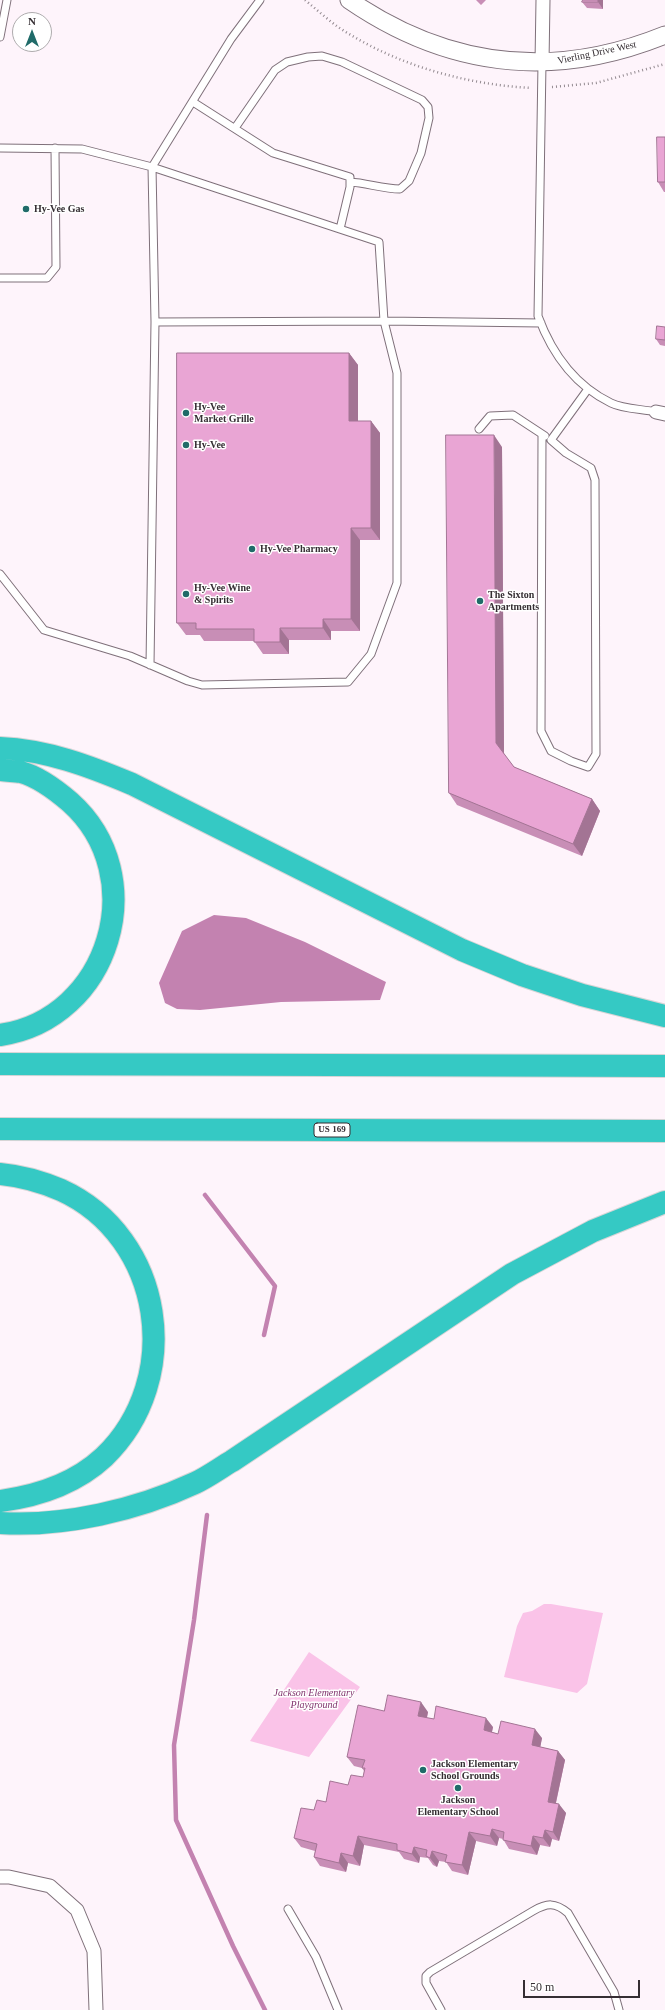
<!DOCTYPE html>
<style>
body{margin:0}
#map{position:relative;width:665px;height:2010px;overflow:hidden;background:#fef4fb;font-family:Georgia,serif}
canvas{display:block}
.north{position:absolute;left:12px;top:12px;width:40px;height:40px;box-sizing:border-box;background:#fff;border:1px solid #aeabad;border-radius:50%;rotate:0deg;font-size:11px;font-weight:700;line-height:16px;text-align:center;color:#352e33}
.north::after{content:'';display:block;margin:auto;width:14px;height:18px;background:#206b69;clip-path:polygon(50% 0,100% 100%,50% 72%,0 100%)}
.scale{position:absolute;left:523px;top:1980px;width:117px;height:18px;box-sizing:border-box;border:2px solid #352e33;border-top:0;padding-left:5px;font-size:12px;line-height:14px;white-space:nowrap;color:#352e33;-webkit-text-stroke:3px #fff;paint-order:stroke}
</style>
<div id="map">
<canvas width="665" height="2010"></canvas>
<div class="north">N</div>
<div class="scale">50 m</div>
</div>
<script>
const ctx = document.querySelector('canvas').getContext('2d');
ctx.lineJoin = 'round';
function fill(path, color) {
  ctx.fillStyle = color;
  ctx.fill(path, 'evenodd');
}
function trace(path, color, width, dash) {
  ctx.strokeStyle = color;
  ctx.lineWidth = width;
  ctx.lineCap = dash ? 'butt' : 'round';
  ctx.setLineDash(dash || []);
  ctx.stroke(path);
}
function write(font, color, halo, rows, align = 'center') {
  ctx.font = font + ' Georgia,serif';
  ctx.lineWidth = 3;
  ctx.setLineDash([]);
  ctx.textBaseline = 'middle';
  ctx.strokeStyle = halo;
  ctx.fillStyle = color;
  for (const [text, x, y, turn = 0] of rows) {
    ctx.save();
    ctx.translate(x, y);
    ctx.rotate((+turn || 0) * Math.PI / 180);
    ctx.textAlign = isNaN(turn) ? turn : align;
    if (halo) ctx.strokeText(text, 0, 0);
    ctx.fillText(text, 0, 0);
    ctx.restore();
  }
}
fill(new Path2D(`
 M544 1604H551L603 1613 587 1684 577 1693 504 1677 517 1626 523 1613 532 1611Z
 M309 1652 360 1687 309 1757 250 1741Z`), '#fac3e8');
fill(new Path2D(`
 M214 915 246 918 305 942 386 982 380 1000 281 1002 200 1010 177 1009 165 1003 159 983 182 931Z`), '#c382b0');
trace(new Path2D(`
 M205 1195 275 1286 264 1335
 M207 1515 194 1620 174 1745 176 1820 233 1946 265 2010`), '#c382b0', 4.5);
const service = new Path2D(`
 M0 37 7 0
 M542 63 538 316C552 354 574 385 611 403 623 409 642 409 656 412
 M193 102 273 153 350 177V187L340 229
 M235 128 275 70 287 62 308 57 322 56 342 62 422 100 428 107 429 118 421 153 409 181 400 189C383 189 367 183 350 182
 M0 148 82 149 152 167 379 242 384 321 541 323
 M0 278H47L56 267 55 148
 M479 429 490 416 513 415 545 436
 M542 435 541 731 551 751 571 761 588 767 596 754 595 480 591 468 566 453 551 440 588 389
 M0 574 44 630 130 656 188 681 202 685 348 682 371 654 397 583V373L384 321 155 322
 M150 665 155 322 152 167 231 39 260 0
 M288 1909 316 1957 338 2010
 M441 2010 426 1983V1976L430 1972 533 1911C547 1903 555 1902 568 1913L614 1992 619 2010`);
const minor = new Path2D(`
 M542 63 543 0
 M656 412 665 414
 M0 1877H9L50 1886 77 1910 94 1951 96 2010`);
const tertiary = new Path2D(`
 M349 0C448 68 554 80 665 35`);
const motorway = new Path2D(`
 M0 748C47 750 89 766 132 784L462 950 522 975 582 995 665 1016
 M0 770C7 771 15 771 21 772 39 777 56 790 70 802 153 876 110 1019 0 1035
 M0 1064 665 1066
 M0 1129 665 1131
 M0 1174C21 1176 42 1182 61 1190 164 1237 185 1379 104 1457 75 1484 38 1496 0 1501
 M0 1523C64 1527 137 1510 195 1483 208 1477 220 1468 232 1461L512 1274 593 1231 665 1202`);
trace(service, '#7f707a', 9);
trace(minor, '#7f707a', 15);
trace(tertiary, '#7f707a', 19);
trace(motorway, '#d7d5d6', 24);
trace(new Path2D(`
 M305 0C316 9 327 19 338 27 396 65 463 84 531 88
 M552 87 596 83 665 64`), '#938a90', 2.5, [1, 3]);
trace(service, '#fff', 7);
trace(minor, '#fff', 13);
trace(tertiary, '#fff', 17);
trace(motorway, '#35c9c4', 22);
fill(new Path2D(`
 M476 0H486L481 5Z
 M603 0V9L587 8 582 2Z
 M665 137V192H664L658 182Z
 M665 327V346L660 345 656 339Z
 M349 353 358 365V421H371L380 433V540H360V631H331V640H289V654H263L254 641H204L200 635H186L177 623Z
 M502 447 504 755 514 767 592 799 600 811 582 856 457 805 449 793Z
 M384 1711 428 1712 427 1718 493 1727 492 1732 498 1734 542 1738 540 1747 558 1751 565 1760 556 1803 566 1813 559 1841 552 1839 550 1847 540 1845 537 1855 509 1849 503 1839 499 1838 497 1846 476 1841 468 1875 452 1871 446 1862 439 1861 437 1867 433 1865 428 1858 420 1857 419 1863 404 1859 399 1852 364 1845 360 1866 348 1863 346 1872 320 1866 314 1857 315 1851 301 1847 294 1838 314 1810 348 1785 363 1777 364 1771 362 1768 354 1766 347 1757Z`), '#c88eb6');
fill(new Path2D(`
 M598 0H603V9L598 2Z
 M349 353 358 365V433L349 421Z
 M371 421 380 433V540L371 528Z
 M494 435 502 447 504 755 496 743Z
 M351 528 360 540V631L351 619Z
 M323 619 331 631V640L323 628Z
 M280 628 289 640V654L280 642Z
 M592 799 600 811 582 856 573 844Z
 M421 1702 428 1712 425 1725 418 1716Z
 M486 1718 493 1727 490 1740 484 1730Z
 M535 1729 542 1738 539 1754 532 1745Z
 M558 1751 565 1760 554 1811 548 1802Z
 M559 1804 566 1813 559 1841 553 1832Z
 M492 1829 499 1838 497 1846 490 1836Z
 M545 1830 552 1839 550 1847 543 1838Z
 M469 1832 476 1841 468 1875 462 1865Z
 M358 1836 364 1845 360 1866 353 1856Z
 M533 1836 540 1845 537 1855 531 1846Z
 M414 1847 420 1857 419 1863 412 1854Z
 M432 1851 439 1861 437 1867 430 1858Z
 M341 1853 348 1863 346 1872 339 1863Z`), '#a37494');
const building = new Path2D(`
 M583 0H598V2H582Z
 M657 137H665V182H658Z
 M657 326 665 327V340L656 339Z
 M177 353H349V421H371V528H351V619H323V628H280V642H254V629H196V623H177Z
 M446 435H494L496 743 514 767 592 799 573 844 449 793Z
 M388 1695 421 1702 418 1716 434 1719 436 1706 486 1718 484 1730 498 1734 501 1721 535 1729 532 1745 558 1751 548 1802 559 1804 553 1832 545 1830 543 1838 533 1836 531 1846 503 1840 504 1832 492 1829 490 1836 469 1832 462 1865 445 1862 447 1855 432 1851 430 1858 426 1856 427 1850 414 1847 412 1854 397 1850V1844L358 1836 353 1856 341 1853 339 1863 314 1857 317 1844 294 1838 301 1808 314 1810 317 1800 326 1802 330 1781 348 1785 351 1775 363 1777 365 1768H362L365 1760 347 1757 358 1705 384 1711Z`);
fill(building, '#e9a5d4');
trace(building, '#a37494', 1);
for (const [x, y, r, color] of [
 [26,209,4,"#206b69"],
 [186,413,4,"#206b69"],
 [186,445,4,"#206b69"],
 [252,549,4,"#206b69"],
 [186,594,4,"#206b69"],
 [480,601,4,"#206b69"],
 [423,1770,4,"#206b69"],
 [458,1788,4,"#206b69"]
]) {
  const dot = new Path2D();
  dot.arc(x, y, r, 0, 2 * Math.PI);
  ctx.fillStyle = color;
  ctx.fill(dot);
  trace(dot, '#fff', 1.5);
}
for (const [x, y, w] of [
 [332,1130,36]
]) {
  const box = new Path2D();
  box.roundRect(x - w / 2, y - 7, w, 14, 3);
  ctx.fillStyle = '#fff';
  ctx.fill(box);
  trace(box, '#352e33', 1);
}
write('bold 9px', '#352e33', null, [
 ["US 169",332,1130]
]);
write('10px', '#352e33', '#fff', [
 ["Vierling Drive West",597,53,-12]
]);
write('bold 10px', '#352e33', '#fff', [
 ["Hy-Vee Gas",34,209],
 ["Hy-Vee",194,407],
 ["Market Grille",194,419],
 ["Hy-Vee",194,445],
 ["Hy-Vee Pharmacy",260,549],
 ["Hy-Vee Wine",194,588],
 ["& Spirits",194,600],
 ["The Sixton",488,595],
 ["Apartments",488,607],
 ["Jackson Elementary",431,1764],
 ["School Grounds",431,1776],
 ["Jackson",458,1800,"center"],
 ["Elementary School",458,1812,"center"]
], 'left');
write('italic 10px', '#81336d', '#fff', [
 ["Jackson Elementary",314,1693],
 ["Playground",314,1705]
]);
</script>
